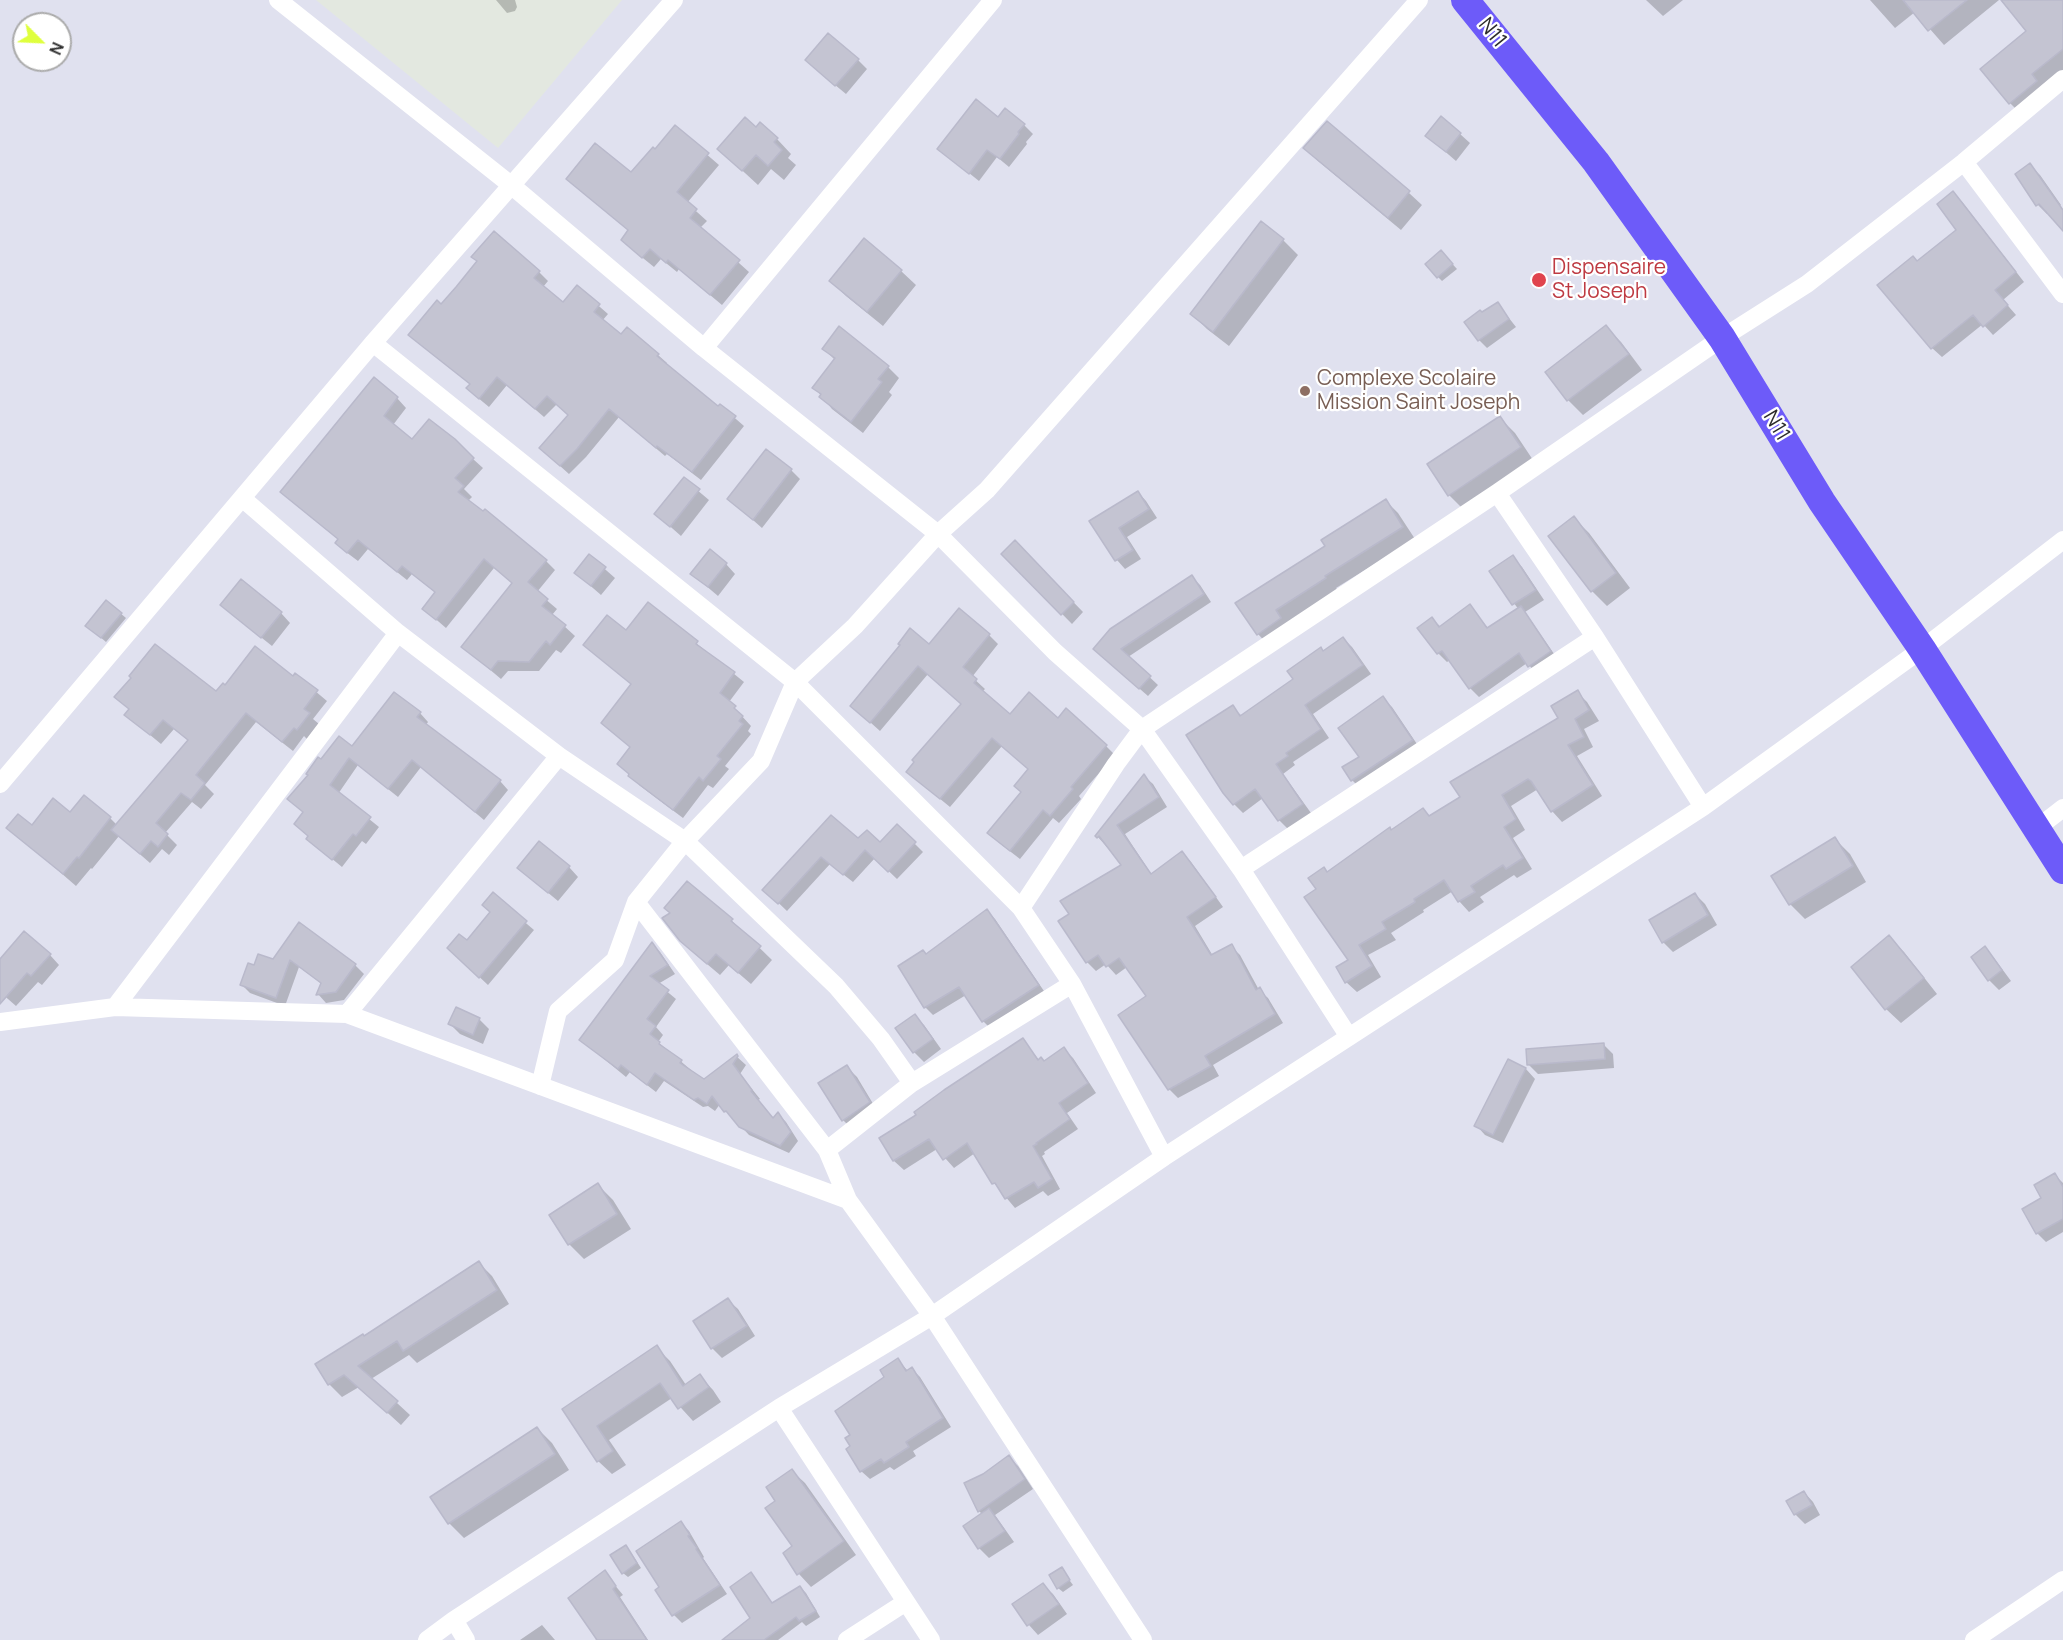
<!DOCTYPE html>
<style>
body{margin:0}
#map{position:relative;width:2063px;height:1640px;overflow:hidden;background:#e0e1ef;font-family:Manrope,sans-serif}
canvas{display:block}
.north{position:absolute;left:12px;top:12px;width:60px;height:60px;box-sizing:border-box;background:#fff;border:2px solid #ababab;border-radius:50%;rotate:114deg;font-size:16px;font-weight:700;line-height:24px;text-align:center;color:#2d2d2d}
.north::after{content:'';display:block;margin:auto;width:21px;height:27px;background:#dfff3d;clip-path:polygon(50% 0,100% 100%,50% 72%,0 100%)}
</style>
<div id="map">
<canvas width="2063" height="1640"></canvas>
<div class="north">N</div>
</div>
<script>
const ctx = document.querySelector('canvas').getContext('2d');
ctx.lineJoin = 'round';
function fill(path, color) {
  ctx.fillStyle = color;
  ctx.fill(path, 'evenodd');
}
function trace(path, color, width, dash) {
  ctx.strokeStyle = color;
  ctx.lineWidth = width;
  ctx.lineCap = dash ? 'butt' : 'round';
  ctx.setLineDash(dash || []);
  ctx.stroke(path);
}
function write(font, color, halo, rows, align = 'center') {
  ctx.font = font + ' Manrope,sans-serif';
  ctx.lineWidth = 4.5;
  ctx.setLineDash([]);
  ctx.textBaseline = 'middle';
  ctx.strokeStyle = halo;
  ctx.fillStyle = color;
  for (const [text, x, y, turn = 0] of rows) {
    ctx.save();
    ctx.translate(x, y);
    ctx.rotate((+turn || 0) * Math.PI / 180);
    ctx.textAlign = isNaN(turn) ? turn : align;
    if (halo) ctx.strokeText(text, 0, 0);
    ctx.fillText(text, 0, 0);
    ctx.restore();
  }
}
fill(new Path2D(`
 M316 0H622L498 148Z`), '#e3e8e0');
fill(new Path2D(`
 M496 0H515L517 7 515 11 507 13Z
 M1646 0H1683L1663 16Z
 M1870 0H1999L1944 45 1915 12 1895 28Z
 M2003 0H2063V75L2024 117 2010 103 1982 69 2028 32Z
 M858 60 867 69 846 94 817 70Z
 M998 119 1024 125 1033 134 1026 142 1027 144 1009 167 997 157 979 181 939 149Z
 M675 127 719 165 687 203 707 221 700 228 749 272 722 305 679 269 677 272 661 259 654 267 633 250 629 231 632 174 655 151Z
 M757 129 777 139 791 154 788 158 796 165 784 180 771 169 758 185 719 149Z
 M1460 134 1470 143 1456 161 1427 136Z
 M1305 148 1409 193 1422 205 1401 230 1318 161Z
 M2030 165 2040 175 2061 205 2047 214 2038 205Z
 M1953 193 1963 203 2024 282 2003 300 2016 315 1993 335 1983 324 1942 357 1932 348 1917 263 1958 230Z
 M1283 240 1298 255 1229 346 1207 329 1192 314Z
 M1445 256 1457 269 1442 281 1438 277Z
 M901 271 916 285 883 326 846 296 831 281Z
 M539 272 548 281 543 287 563 304 577 287 608 314 602 321 621 337 658 355 667 363 666 365 719 408 721 406 744 426 701 480 667 454 665 456 619 417 586 457 569 474 550 457 570 415 557 404 544 417 507 385 489 407 477 397 471 385 410 335 441 306Z
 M1498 304 1516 327 1487 348 1479 340 1482 314Z
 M1606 327 1621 342 1642 370 1583 415 1568 400Z
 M824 349 888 367 899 378 889 392 892 395 863 433 832 409 814 387 835 360Z
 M397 398 406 408 393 425 412 441 429 421 473 459 483 468 464 489 472 497 468 501 546 561 555 570 537 592 557 609 552 615 575 636 561 653 556 650 539 671H508L501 679 463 647 513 583 494 568 446 628 424 609 436 593 412 574 407 580 368 549 358 561 346 552 339 540 292 501Z
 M1500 418 1515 433 1535 463 1464 510 1449 495Z
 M791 470 800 479 762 528 729 499Z
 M684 479 709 500 681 536 656 514Z
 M1138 492 1146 501 1157 518 1127 537 1141 559 1125 569 1117 560 1091 522Z
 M1386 501 1398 513 1415 539 1336 588 1338 590 1270 647 1258 634 1237 603 1327 546Z
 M1574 518 1589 533 1630 588 1607 606 1592 591Z
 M1015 542 1083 612 1072 624 1003 554Z
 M590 556 615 578 601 595 586 582Z
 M1512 557 1522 567 1544 600 1525 612 1559 661 1538 675 1527 663 1479 697 1470 688 1450 660 1447 662 1438 653 1432 619 1441 627 1469 606 1489 629 1519 610 1491 572Z
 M726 564 735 574 718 596 692 574Z
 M1192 577 1200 585 1211 602 1128 657 1158 685 1148 696 1103 657Z
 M107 602 126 618 106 642 92 630Z
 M648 604 744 682 729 702 751 726 748 731 751 734 725 766 729 769 713 788 708 785 683 818 639 785 631 748 632 685 585 645 627 632Z
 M281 613 290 623 272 646 232 614Z
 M989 635 998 644 972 677 985 689 982 692 1010 716 1058 720 1106 746 1115 755 1079 796 1081 799 1059 823 1053 818 1020 859 998 842 1022 793 1029 770 1002 746 950 807 917 780 962 704 928 674 880 731 861 714 929 646Z
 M1343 638 1352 647 1371 674 1313 714 1329 738 1293 762 1295 765 1283 774 1311 813 1288 829 1279 820 1263 798 1243 813 1234 804 1232 707 1242 716 1295 679Z
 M296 675 327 701 313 719 319 724 307 739 304 736 293 751 256 722 205 785 214 794 201 809 192 802 165 833 177 845 169 855 162 849 150 863 119 836 92 869 91 868 76 886 8 827 32 828 70 814 110 818 117 825 189 741 174 729 161 744 126 715 130 710 116 697 217 693 226 687 294 678Z
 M1577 692 1587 702 1599 721 1584 729 1593 747 1577 756 1602 796 1562 822 1552 811 1538 789 1511 806 1525 830 1513 838 1532 869 1517 878 1514 875 1480 897 1484 902 1469 912 1459 901 1453 891 1423 910 1424 912 1391 933 1396 940 1368 955 1381 977 1357 992 1346 982 1350 960 1318 889 1328 873 1423 810 1431 817 1462 798 1560 718Z
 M1383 698 1392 707 1421 750 1361 789 1352 780Z
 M420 713 428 722 426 725 500 781 508 790 484 820 421 767 398 797 358 765 338 794 379 827 366 844 362 841 342 867 308 839 309 837 304 813 289 799 321 761 352 749Z
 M1144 776 1153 784 1167 807 1125 834 1152 875 1182 853 1191 862 1223 907 1195 926 1213 956 1231 946 1240 955 1259 990 1268 998 1283 1023 1213 1065 1219 1076 1178 1098 1169 1089 1148 997 1127 967 1116 975 1106 964 1096 971 1087 962 1060 922 1071 914 1123 865 1097 836Z
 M831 817 859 840 880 844 897 826 923 852 897 879 875 858 853 882 830 864 787 911 765 890Z
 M1835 839 1850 854 1866 882 1805 919 1790 904 1773 876Z
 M569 867 578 877 558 901 529 877Z
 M687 883 732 921 772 960 751 984 729 965 720 975 694 953 672 913Z
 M1695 894 1705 904 1717 925 1673 952 1663 942Z
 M493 895 534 930 488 985 457 956 492 913Z
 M987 911 995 919 1046 994 991 1029 983 1021 966 995 933 1015 925 1007 927 955Z
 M300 924 355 965 364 974 344 1000 326 1003 318 994 322 984 299 967 285 1006 250 993 242 985 255 967 274 961Z
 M1889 937 1904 952 1937 994 1901 1023 1886 1009Z
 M652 944 660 952 675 974 658 984 676 999 656 1027 663 1035 658 1042 704 1081 736 1056 746 1065 740 1074 760 1099 758 1100 774 1119 778 1114 786 1122 798 1141 789 1153 749 1135 720 1104 715 1111 708 1106 703 1107 664 1081 656 1092 630 1072 626 1077 581 1040Z
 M1985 948 1994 958 2011 981 1999 990 1989 980 1973 957Z
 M50 955 59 965 42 985 38 982 16 1006 0 992V964Z
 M914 1016 924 1025 941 1049 924 1062 914 1052Z
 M479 1019 489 1029 483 1044 460 1034 450 1024Z
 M1023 1040 1039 1060 1044 1062 1064 1049 1073 1058 1096 1093 1067 1113 1078 1129 1044 1152 1045 1154 1042 1156 1060 1189 1048 1196 1043 1191 1015 1208 994 1183 975 1153 954 1168 937 1149 904 1170 894 1161 881 1138 918 1115Z
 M1604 1045 1613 1054 1614 1068 1538 1074 1528 1064Z
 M1508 1061 1526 1069 1535 1079 1503 1143 1485 1135 1476 1125Z
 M847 1067 857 1077 878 1112 853 1130 843 1120Z
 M2055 1175 2063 1183V1232L2046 1242 2037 1233 2043 1198Z
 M598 1185 613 1200 631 1229 584 1259 569 1244Z
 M479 1263 492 1276 509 1304 417 1363 409 1355 371 1379 410 1415 401 1425 359 1387 342 1397 329 1384 365 1337Z
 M728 1300 738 1309 755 1336 722 1358 712 1348 695 1322Z
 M656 1347 670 1361 686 1385 700 1376 713 1390 721 1402 693 1421 672 1398 609 1440 626 1465 612 1474 598 1461 564 1409Z
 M898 1360 908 1371 912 1369 920 1377 951 1427 913 1451 916 1456 894 1470 890 1467 870 1479 861 1471 852 1447V1435Z
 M537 1428 552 1443 569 1470 464 1538 449 1523Z
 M1009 1457 1018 1466 1033 1489 995 1515 1014 1542 989 1558 979 1548 965 1526 982 1514 979 1511Z
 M792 1471 805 1483 856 1555 811 1587 799 1574 785 1553 794 1547 777 1501Z
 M1804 1492 1813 1502 1820 1515 1805 1524 1795 1514Z
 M681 1523 689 1531 704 1557 703 1558 727 1594 682 1623 674 1615 661 1588Z
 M630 1551 641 1568 628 1577 623 1573Z
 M1061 1569 1073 1585 1063 1592 1058 1588Z
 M604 1572 623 1595 620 1597 648 1640H595L597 1639Z
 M1043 1585 1053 1594 1067 1614 1038 1635 1029 1625 1014 1605Z
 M800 1587 806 1593 820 1617 806 1626 802 1622 778 1640H736L773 1604Z
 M542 1625 555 1640H520Z`), '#0003');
const building = new Path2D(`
 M1903 0H1967L1928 31Z
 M2001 0H2063V49L2032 74 2037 81 2009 104 1980 69 2026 31Z
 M828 33 859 59 835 86 805 60Z
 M976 99 998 117 1005 108 1025 124 1018 132 1019 134 1000 159 987 150 969 174 937 149Z
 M1441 116 1461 133 1446 152 1425 136Z
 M745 117 756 127 760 122 778 138 774 142 782 150 768 166 756 155 742 171 717 149Z
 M1327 121 1410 191 1388 218 1303 148Z
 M675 125 709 153 677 192 697 209 690 218 740 260 710 295 668 260 666 263 650 249 642 258 621 240 628 230 566 179 595 143 631 172 653 147 655 149Z
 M2030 163 2063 210V231L2039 204 2036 206 2015 174Z
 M1953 191 2016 272 1995 290 2008 305 1983 327 1973 315 1931 349 1877 285 1913 256 1917 261 1956 230 1937 204Z
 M1261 221 1284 239 1213 332 1190 314Z
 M494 231 540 271 534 278 563 302 577 285 600 304 594 312 621 334 627 327 659 354 657 356 718 406 720 404 736 416 692 472 657 446 656 448 609 409 577 449 560 466 539 448 568 415 547 396 535 409 497 377 479 399 466 388 470 384 408 335 437 300 441 304 456 287 477 261 471 257Z
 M864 238 902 270 867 312 829 281Z
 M1441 250 1453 264 1437 278 1425 264Z
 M1498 302 1509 319 1478 341 1464 322 1480 310 1482 312Z
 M1606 325 1629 354 1567 401 1545 372Z
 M839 326 889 366 878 379 882 382 851 422 819 397 821 394 812 388 835 358 822 349Z
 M374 377 398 397 384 416 412 439 429 419 455 439 474 458 455 478 464 486 458 492 483 511 485 509 547 560 528 582 548 599 542 606 566 625 550 645 546 641 529 662 498 661 491 670 461 647 512 583 484 559 436 620 422 609 435 592 402 566 397 572 358 540 347 553 335 543 338 539 280 492Z
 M1500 416 1521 447 1448 496 1427 464Z
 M766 449 792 469 753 520 727 499Z
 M684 477 700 489 670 527 654 514Z
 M1138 491 1149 509 1119 528 1133 550 1115 561 1089 521Z
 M1386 499 1403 527 1325 576 1326 578 1276 610 1281 618 1257 635 1235 603 1325 546 1321 540Z
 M1574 516 1616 573 1591 592 1548 536Z
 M1015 540 1074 602 1061 615 1001 554Z
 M710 549 727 563 708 587 690 574Z
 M589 554 606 567 591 586 574 573Z
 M1513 555 1536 590 1512 605 1489 571Z
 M1192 575 1204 594 1121 649 1151 676 1139 689 1093 649 1110 629Z
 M241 579 282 612 261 638 220 605Z
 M106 600 122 613 101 638 85 626Z
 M648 602 698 641 696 644 735 672 720 693 736 706 734 708 743 716 739 721 743 724 717 756 721 759 703 781 699 777 673 810 628 776 629 774 617 764 630 747 601 723 631 684 583 645 607 615 626 630Z
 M1470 604 1487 628 1521 606 1551 651 1528 667 1519 653 1469 689 1442 651 1437 654 1417 628 1432 617 1439 627Z
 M959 608 990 634 963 667 977 679 974 683 1010 714 1029 692 1058 718 1066 708 1107 745 1071 787 1073 789 1050 816 1043 810 1010 851 987 833 1021 792 1014 786 1028 769 992 738 940 799 906 772 914 762 912 760 961 704 918 666 870 723 850 706 900 645 898 644 910 628 929 644Z
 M1343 637 1363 665 1305 705 1321 729 1286 753 1288 756 1276 764 1303 804 1278 821 1255 789 1233 805 1223 793 1186 735 1233 705 1240 716 1293 679 1287 671 1321 647 1323 651Z
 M155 644 216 691 223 683 225 685 255 646 293 676 295 673 318 690 304 709 310 713 297 730 294 728 282 742 246 713 196 775 205 783 191 800 181 793 156 823 168 834 158 847 151 841 140 854 111 830 188 740 163 720 150 735 124 715 129 709 114 697 131 678 129 676Z
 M1578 690 1589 710 1575 719 1584 737 1568 745 1593 785 1551 812 1531 781 1528 779 1502 795 1516 819 1504 827 1523 858 1506 869 1503 865 1471 886 1475 892 1458 902 1444 880 1414 899 1415 902 1382 922 1386 929 1359 945 1372 966 1345 983 1336 967 1348 960 1304 897 1316 889 1308 878 1324 867 1327 872 1390 827 1391 830 1423 808 1429 816 1460 797 1450 782 1558 718 1551 706Z
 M394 692 421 712 417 717 501 780 475 812 412 760 388 789 349 758 330 785 371 817 356 836 353 834 332 860 306 839 308 836 294 824 303 812 287 799 308 775 306 774 318 757 321 759 339 736 352 746Z
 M1383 696 1413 740 1351 781 1342 767 1359 757 1338 728Z
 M1144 774 1159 797 1117 825 1151 874 1182 851 1216 897 1187 917 1211 955 1232 944 1256 990 1260 987 1275 1014 1205 1056 1211 1066 1168 1090 1118 1015 1146 996 1119 958 1106 967 1098 955 1086 963 1058 921 1069 914 1060 901 1121 865 1099 836 1097 838 1095 836Z
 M84 795 111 817 79 858 77 857 63 874 6 828 18 814 32 825 53 798 70 812Z
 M831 815 858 838 867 830 880 842 897 824 916 842 888 872 865 850 843 875 821 857 778 904 762 890Z
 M1835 837 1853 866 1789 905 1771 876Z
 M539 841 570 866 548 893 517 868Z
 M687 881 733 919 731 921 761 946 738 973 716 954 707 964 680 941 662 918 670 913 664 908Z
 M493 892 527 921 479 978 447 948 459 934 467 940 490 912 482 905Z
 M1695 893 1708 915 1662 943 1649 920Z
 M987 909 1039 985 982 1022 959 987 924 1008 898 966 923 950 926 954Z
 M299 922 356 964 336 992 316 995 321 983 290 960 276 998 240 985 248 963 254 965 258 954 273 959Z
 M24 931 51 954 31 976 27 973 0 1004V959Z
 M1889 935 1924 978 1885 1010 1851 967Z
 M652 942 668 965 650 976 669 990 647 1019 656 1026 650 1034 660 1042 659 1044 682 1060 680 1063 704 1079 737 1054 738 1056 733 1064 752 1090 751 1091 773 1118 778 1112 791 1132 780 1146 739 1127 726 1111 724 1112 712 1096 707 1104 698 1098 694 1100 655 1073 647 1085 621 1065 618 1069 579 1040Z
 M1985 946 2002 970 1988 981 1971 957Z
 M456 1007 480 1018 473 1035 448 1024Z
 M915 1014 933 1039 913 1053 895 1028Z
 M1023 1038 1038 1060 1041 1057 1044 1061 1064 1047 1088 1083 1059 1103 1070 1119 1036 1143 1037 1144 1033 1146 1052 1179 1038 1188 1034 1182 1005 1199 995 1183 992 1184 967 1143 943 1160 929 1139 893 1161 879 1138 916 1115 914 1112 944 1090Z
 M1604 1043 1605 1059 1527 1065 1526 1049Z
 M1508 1059 1526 1068 1493 1135 1474 1126Z
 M847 1065 870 1102 842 1121 818 1083Z
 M2055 1173 2063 1187V1219L2036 1234 2022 1209 2041 1198 2034 1185Z
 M598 1183 617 1214 568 1245 549 1215Z
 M479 1261 497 1290 403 1351 397 1341 358 1366 398 1401 387 1413 344 1375 328 1385 315 1364 363 1334 364 1336Z
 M728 1298 747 1326 711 1349 693 1321Z
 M657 1345 683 1386 700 1374 709 1387 678 1409 660 1383 597 1426 613 1451 597 1462 562 1409Z
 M898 1358 906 1371 912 1367 943 1418 906 1442 909 1447 884 1463 881 1459 860 1472 846 1449 850 1446 845 1438 850 1435 835 1411 884 1377 880 1370Z
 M537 1427 555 1454 448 1524 430 1497Z
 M1009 1455 1025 1479 978 1512 964 1483 983 1474Z
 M792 1469 844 1541 797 1575 783 1553 792 1546 765 1508 775 1501 766 1487Z
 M1804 1491 1812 1505 1794 1515 1786 1501Z
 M989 1508 1005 1531 978 1549 963 1526Z
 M681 1521 690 1535 688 1536 697 1548 696 1549 720 1585 672 1616 655 1590 659 1587 636 1551Z
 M626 1545 637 1563 622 1574 610 1555Z
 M1062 1567 1070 1580 1057 1589 1049 1575Z
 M605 1570 616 1586 613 1589 647 1640H597L568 1598Z
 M751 1572 772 1603 800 1586 816 1611 799 1621 796 1617 764 1640H722L750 1618 730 1587Z
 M1043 1583 1059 1604 1027 1626 1012 1604Z`);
fill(building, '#c4c4d2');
trace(building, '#b9b9cb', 1.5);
trace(new Path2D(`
 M278 0 511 185 704 348 938 534 1055 652 1142 729 1241 869 1595 637
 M1964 162 2063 294
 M373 343 795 682 1021 908
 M704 348 993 0
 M1497 493 1595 637 1703 807
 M242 498 398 633 559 756 685 841 836 986 881 1039 912 1083
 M0 784 373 343 674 0
 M2036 829 2063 808
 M1241 869 1349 1037
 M636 902 827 1150 848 1200 932 1316 1143 1640
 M115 1007 398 633
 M347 1014 559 756
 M0 1022 115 1007 347 1014 848 1200
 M540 1086 558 1011 615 960 636 902 685 841 761 761 795 682 855 626 938 534 987 490 1419 0
 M827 1150 912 1083 1072 984
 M1164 1157 1072 984 1021 908 1116 764 1142 729 1497 493 1722 338 1807 284 1964 162 2063 79
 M779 1408 931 1640
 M454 1620 466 1640
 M427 1640 454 1620 779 1408 932 1316 1164 1157 1703 807 1922 649 2063 540
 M847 1640 906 1602
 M1974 1640 2063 1580`), '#fff', 18);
trace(new Path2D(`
 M1465 0 1596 162 1722 338 1822 502 1922 649 2063 870`), '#6d5bf9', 28);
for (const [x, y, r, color] of [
 [1539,280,8,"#e0444e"],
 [1305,391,6,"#8d6e63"]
]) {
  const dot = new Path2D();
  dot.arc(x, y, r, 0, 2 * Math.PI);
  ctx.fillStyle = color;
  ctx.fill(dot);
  trace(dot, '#fff', 2);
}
write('21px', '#2d2d2d', '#fff', [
 ["N11",1492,33,51],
 ["N11",1776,426,59]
]);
write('21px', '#be3a42', '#fff', [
 ["Dispensaire",1552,268],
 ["St Joseph",1552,292]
], 'left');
write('21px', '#785e54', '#fff', [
 ["Complexe Scolaire",1317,379],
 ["Mission Saint Joseph",1317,403]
], 'left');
</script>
